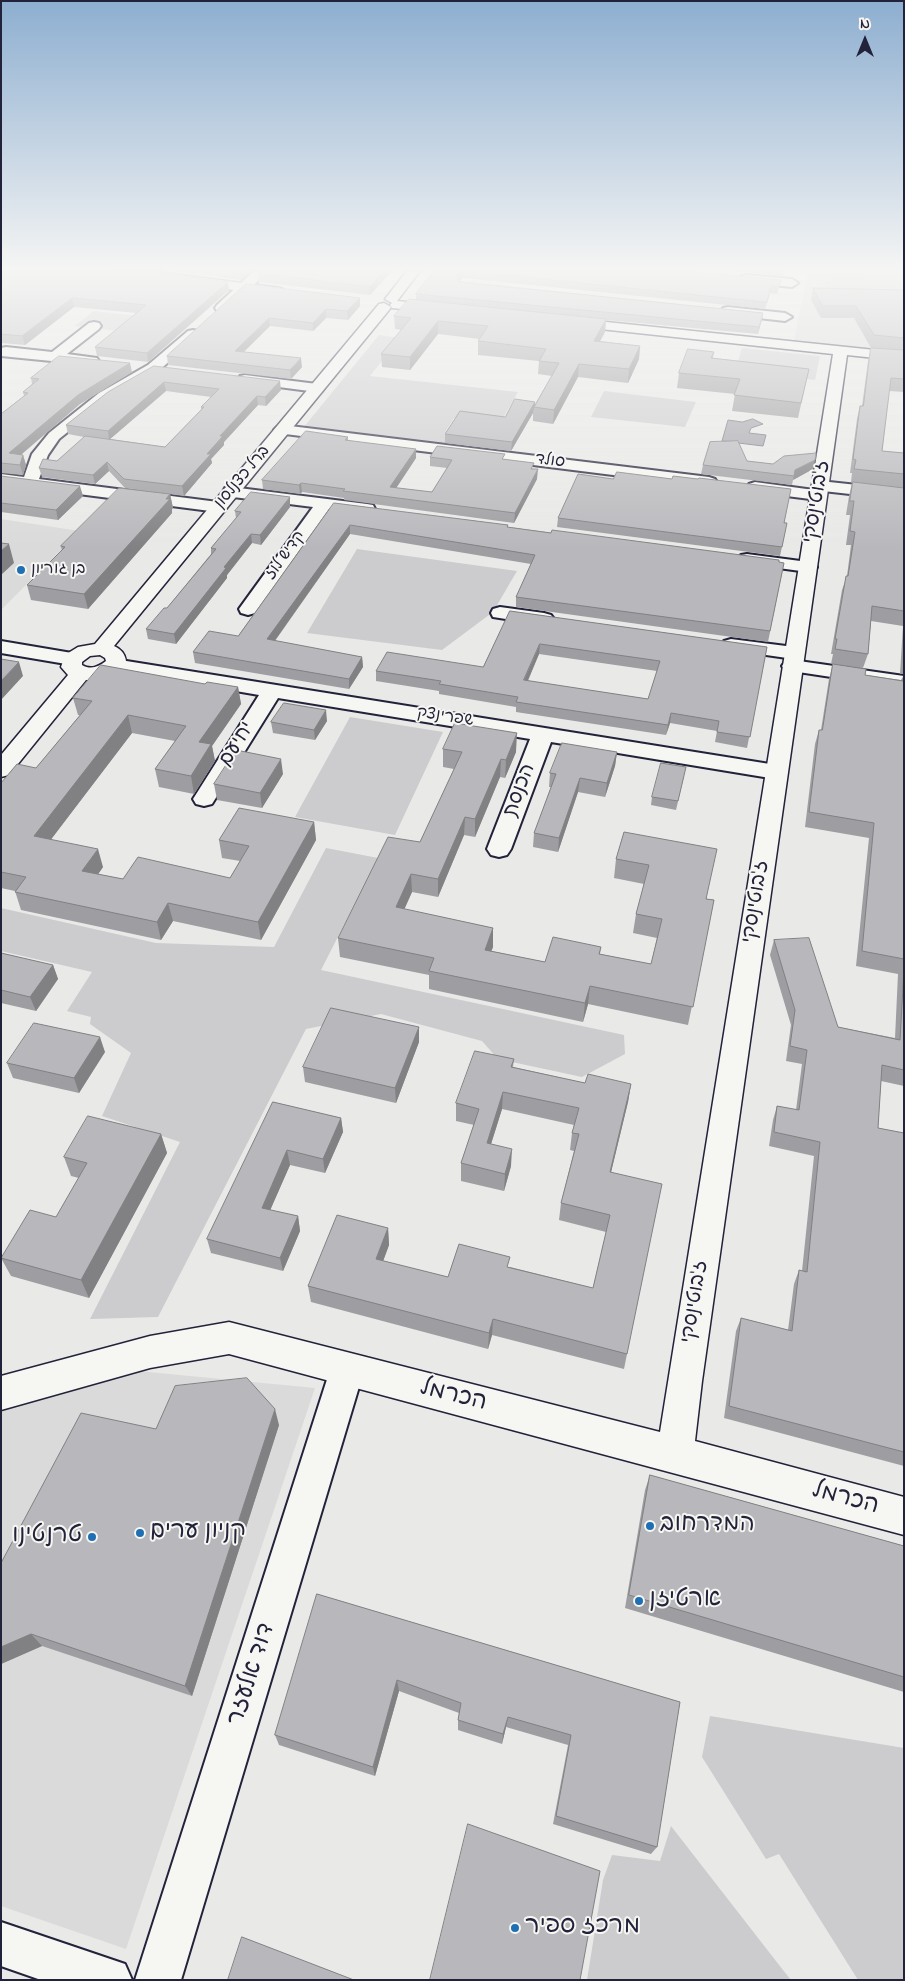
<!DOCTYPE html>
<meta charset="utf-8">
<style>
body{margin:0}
#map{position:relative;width:905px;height:1981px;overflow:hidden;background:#e9e9e7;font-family:"Indie Flower",sans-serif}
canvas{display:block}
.frame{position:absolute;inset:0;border:2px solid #22223b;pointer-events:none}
.north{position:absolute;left:840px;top:15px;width:50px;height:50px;-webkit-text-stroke:4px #f6f6f2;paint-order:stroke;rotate:0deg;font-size:14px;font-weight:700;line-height:20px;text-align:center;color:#22223b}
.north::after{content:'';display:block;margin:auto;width:18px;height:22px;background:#22223b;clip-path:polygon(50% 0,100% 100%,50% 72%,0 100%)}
</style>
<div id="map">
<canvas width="905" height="1981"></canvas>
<div class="frame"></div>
<div class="north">N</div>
</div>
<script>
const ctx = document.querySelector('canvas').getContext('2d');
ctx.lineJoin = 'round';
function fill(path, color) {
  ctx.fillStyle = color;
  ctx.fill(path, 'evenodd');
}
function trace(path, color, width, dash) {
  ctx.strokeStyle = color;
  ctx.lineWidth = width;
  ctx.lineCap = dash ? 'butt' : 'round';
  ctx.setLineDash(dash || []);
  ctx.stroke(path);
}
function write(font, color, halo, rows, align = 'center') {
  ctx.font = font + ' "Indie Flower","Playpen Sans Hebrew",sans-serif';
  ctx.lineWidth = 4;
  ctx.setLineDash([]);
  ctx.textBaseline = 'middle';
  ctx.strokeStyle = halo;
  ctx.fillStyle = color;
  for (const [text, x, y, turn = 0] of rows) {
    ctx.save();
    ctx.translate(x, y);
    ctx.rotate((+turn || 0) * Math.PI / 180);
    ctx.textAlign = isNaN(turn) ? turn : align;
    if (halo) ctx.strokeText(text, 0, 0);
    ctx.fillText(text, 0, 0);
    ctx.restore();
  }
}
fill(new Path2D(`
 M808 271H904V351L794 340Z
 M1 519 80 531 1 610Z
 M138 1371 315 1388 126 1949 1 1906V1401Z`), '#dadada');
fill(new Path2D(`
 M828 273 902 279 900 297 825 290Z
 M94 311 190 322 173 337 74 326Z
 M379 335 400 338 370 376 518 392 500 423 454 418 444 434 471 438 465 448 303 428Z
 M742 348 820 356 815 380 735 371Z
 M604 391 696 402 685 427 591 417Z
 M357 549 517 571 493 612 442 650 307 633Z
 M350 717 443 732 395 835 295 817Z
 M326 848 378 858 321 970 624 1035 625 1054 582 1077 498 1059 482 1041 381 1014 306 1029 158 1317 90 1319 180 1142 102 1116 131 1053 90 1024 91 1017 67 1011 92 972 1 951V908L156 943 274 947Z
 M710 1716 904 1748V1980H858L779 1854 766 1859 702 1757Z
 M671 1826 783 1970 791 1980H587L603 1880 612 1855 660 1861Z`), '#ccccce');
const water = new Path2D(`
 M753 419 763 424 751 428 749 433 766 435 763 446 722 441 728 420 742 422Z`);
fill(water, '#a5a5ac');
trace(water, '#71717f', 1);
const minor = new Path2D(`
 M254 271H268L227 311H217L215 308 217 305Z
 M746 275 792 279 798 283 792 287 742 282 740 279 742 276Z
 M728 307 785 313 792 317 785 321 723 314 721 311 723 308Z
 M94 322 99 323 101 326 99 329 67 354 97 358 99 361 97 364 92 365 1 356V348L6 347 52 352 89 323Z
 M193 330 198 331 200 334 198 337 158 371 109 399 59 439 48 455 39 479 218 502 224 503 226 507 224 511 218 512 1 484V474L24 477 32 454 49 433 99 393 148 365 188 331Z
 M245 375 317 384 322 385 324 388 322 391 317 392 240 382 238 379 240 376Z
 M282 425 709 477 715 479 717 482 715 485 709 487 277 433 274 430 277 427Z
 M820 481 904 490V500L823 491 826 495 824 499 818 500 755 492 749 490 747 487 749 484 755 482 814 490 812 486 814 483Z
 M231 487 367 504 373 505 375 509 373 513 367 514 329 509 255 613 248 615 241 613 239 609 313 507 225 496 223 492 225 488Z
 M747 554 808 562 814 563 817 567 814 571 808 572 741 563 738 559 741 555Z
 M500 607 544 613 551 615 554 619 551 623 544 625 493 617 491 613 493 609Z
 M731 639 794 647 801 649 804 653 801 657 794 659 724 649 721 645 724 641Z
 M1 641 72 653 79 655 82 659 79 663 72 665 1 653Z
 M114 659 776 765 784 767 787 772 784 777 776 779 551 742 511 849 507 855 499 857 491 855 487 849 530 739 278 698 212 804 204 806 196 804 193 799 259 695 107 669 104 665 107 661Z
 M792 660 904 676V688L785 670 782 666 785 662Z
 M347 1354 359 1359 364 1370 181 1980H135L330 1370 335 1359Z
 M1 1922 125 1964 132 1980H41L1 1966Z`);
const tertiary = new Path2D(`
 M110 271H150L281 288 288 292 281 296 116 275Z
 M407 271H420L397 301 440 305 445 306 447 309 445 312 440 313 392 308 390 305 392 303 385 299Z
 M384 303 391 307 389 310 114 646C121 649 125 654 126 661 117 675 104 682 86 680L9 775 1 777V755L68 675 61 667 65 655 78 647 95 644 379 304ZM100 655 105 658 106 661C98 667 91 670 82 665V662L90 656Z
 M568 318 904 353V361L847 355 702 1381 695 1441 904 1497V1535L229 1354 150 1368 1 1410V1376L150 1336 229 1322 660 1432 833 354 563 325 561 322 563 319Z`);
trace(minor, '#22223b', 4);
trace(tertiary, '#22223b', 3);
fill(minor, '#f6f6f2');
fill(tertiary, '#f6f6f2');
fill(new Path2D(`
 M1 271 229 290 148 362 97 356 95 347 136 313 74 307 25 345 1 343Z
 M171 271H251L241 280Z
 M260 271H392L370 295 259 282 258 273Z
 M434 271H685L781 280 777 294 770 293 765 309 463 278 459 281 763 313 758 334 606 320 605 332 600 341 640 346 639 359 628 383 578 377 553 424 533 421V413L511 451 445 443V434L505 417 535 402V405L552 376 538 374 539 361 478 355V341L480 339 438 334 410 370 382 367 381 354 401 330 395 329 394 316 416 300V294Z
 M733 271H784L783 276Z
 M246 284 360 306 348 320 326 318 313 331 270 326 244 352 302 367 291 379 168 365 167 356Z
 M813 288 904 290V392L889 391 882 451 904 453V674H900L903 626 871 621 868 654 863 668 831 664 833 654H831L842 590 847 576 851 545H846L850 515H846L849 496 852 483 851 482 852 473H850L857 419 860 406H862L868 361 871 348 882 349 871 348 854 318H821L811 300Z
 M714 352 713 358 809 369 798 418 732 411 735 394 677 388 679 373Z
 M154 366 281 390 266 406 258 405 224 442V445L211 459 212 463 184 496 125 488 109 471 95 484 42 477 39 468 57 461 84 437 68 434 66 425ZM166 391 211 397 201 407V410L165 447 110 439Z
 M132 372 80 404 21 455H23L26 465 23 475 1 473V414L24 396 23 392 32 384 31 378Z
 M348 437V441L416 458 396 488 432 492 447 468 430 466V457L505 459 534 469 537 479 514 523 344 500V498L302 492 300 494 263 489 262 480Z
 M747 461 813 469 793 480 792 485 701 474 703 465Z
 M1 476 83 496 58 520 1 512Z
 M613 479 787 523 780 556 557 527 558 518Z
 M170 494 173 508 172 509V513L88 609 31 600 27 585 62 551 61 546Z
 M334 503 508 525V527L784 563 768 642 516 607V597L531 564 350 534 275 641 362 657 363 667 349 689 195 663 193 652 238 636Z
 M290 507 261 545 252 543 227 575V578L176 644 148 639 146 629 167 608 211 554V548L236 518 235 511Z
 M510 611 767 647 747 748 715 742 717 731 670 723 666 735 516 712V707L439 694V691L376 681V671L483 667ZM539 654 657 671 648 699 528 681Z
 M833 664 865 675 901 680 904 675V1086L881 1081 878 1128 904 1133V1466L724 1418 736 1331 741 1318 788 1330 794 1284 799 1270 802 1271 814 1156 769 1146 773 1120 777 1106 796 1110 802 1064 786 1061 791 1025 770 955 774 940 838 1027 895 1038 898 974 856 966 869 838 805 827 815 744 819 730H821L829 679Z
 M205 684 238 687 241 704 212 746 215 761 194 794 159 787 155 769 175 741 132 733 51 839 103 867 98 874 123 879 230 878 240 861 222 858 219 840 314 822 316 840 261 940 173 921 161 940 21 910 15 891 1 888V783L36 768 80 715H78L73 698Z
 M327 721 315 740 273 733 271 722Z
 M443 749 516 752 505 778 500 777 475 837 464 835 438 897 412 892 404 909 493 928V947L491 951 545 962 601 947 600 954 651 964 657 938 633 933 636 914 644 884 614 878 616 859 624 832 707 899 714 900 688 1025 588 1004 583 1022 429 989V975L340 957 338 938 420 842 454 769 443 767Z
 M617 752 615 766 605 797 578 792 558 852 533 847 534 833 551 787H549L550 773Z
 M283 774 262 808 217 800 214 784Z
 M684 776 676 810 651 805 652 797Z
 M1 953 53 965 58 979 36 1011 1 1003Z
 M419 1027V1042L396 1103 305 1082 303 1067Z
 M105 1052 79 1093 13 1078 7 1063Z
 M514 1059 513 1067 585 1083 631 1084 628 1102 611 1172 627 1354 624 1369 492 1335 488 1349 311 1302 308 1286 388 1228 389 1245 383 1261 448 1277 510 1267 593 1288 606 1232 559 1220 561 1203 574 1151 570 1150 572 1133 574 1125 502 1109 491 1144 511 1166 504 1191 461 1181V1163L474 1125 456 1121V1103Z
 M273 1102 341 1118 343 1132 325 1173 290 1165 270 1210 298 1216 300 1231 283 1271 211 1253 207 1239Z
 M161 1134 167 1153 89 1298 11 1276 1 1258 56 1217 79 1178 71 1176 64 1157Z
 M279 1425 192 1696 42 1646 1 1664V1563L156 1429Z
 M650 1475 904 1546V1692L625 1608 645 1490Z
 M317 1594 680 1702 657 1847 651 1854 553 1824 568 1745 506 1727 502 1744 458 1730V1720L459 1713 399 1691 375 1776 279 1745 275 1735Z`), '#9e9ea2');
fill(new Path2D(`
 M240 271H251L241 280Z
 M383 271H392L370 295V287Z
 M463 271V278L455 284V276Z
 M228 282 229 290 148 362 147 353Z
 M771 286 770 293 765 309 767 302Z
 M72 298 74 307 25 345 22 336Z
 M360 298V306L348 320 347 311Z
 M326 309V318L313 331V323Z
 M763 313 762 320 758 334 759 327Z
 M269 318 270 326 236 359 235 351Z
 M606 319 605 332 593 354 594 341Z
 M438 321V334L410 370V357Z
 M640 346 639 359 628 383 629 369Z
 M301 358 302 367 291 379 290 370Z
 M130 363 132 372 80 404 11 463 9 453 78 395Z
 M579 364 578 377 553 424 554 410Z
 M280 381 281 390 266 406 265 397Z
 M164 382 166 391 109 440 108 431Z
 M257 396 258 405 224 442V445L211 459 212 463 184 496 182 486 220 436Z
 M535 402 533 413 511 451 512 442Z
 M416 449V458L391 496 390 487Z
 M23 455 26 465 23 475 20 465Z
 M815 460 813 469 793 480 795 470Z
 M107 462 109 471 95 484 93 475Z
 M538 469 537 479 514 523 515 513Z
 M301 483 302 492 300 494 299 485Z
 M80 486 83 496 58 520 56 510Z
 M170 494 173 508 172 509V513L88 609 84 594Z
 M290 497V507L261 545 260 535Z
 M350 525V534L268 650 267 639Z
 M251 534 252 543 227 575V578L176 644 174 634 224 567Z
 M9 544 14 563 1 575V551Z
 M540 644 539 654 523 691 524 680Z
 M362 657 363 667 349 689V679Z
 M19 662 23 676 1 700V681Z
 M238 687 241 704 212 746 215 761 194 794 191 776 199 742Z
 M326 710 327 721 315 740 314 730Z
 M671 713 670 723 666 735 668 725Z
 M128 715 132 733 40 854 34 836Z
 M517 733 516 752 505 778 506 760Z
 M617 752 615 766 605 797 607 783Z
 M281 759 283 774 262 808 260 793Z
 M501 759 500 777 475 837V819Z
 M580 778 578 792 558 852 559 838Z
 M465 817 464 835 438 897V879Z
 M314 822 316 840 261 940 258 922Z
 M98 849 103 867 88 889 82 871Z
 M411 874 412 892 397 926 396 907Z
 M168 903 173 921 161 940 157 922Z
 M493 928V947L485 968V950Z
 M53 965 58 979 36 1011 30 997Z
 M590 986 588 1004 583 1022 585 1003Z
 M419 1027V1042L396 1103 395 1088Z
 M100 1037 105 1052 79 1093 74 1078Z
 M631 1084 628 1102 607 1189 610 1172Z
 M503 1092 502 1109 486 1160 487 1143Z
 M341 1118 343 1132 325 1173 323 1159Z
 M161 1134 167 1153 89 1298 81 1280Z
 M512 1149 511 1166 504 1191 505 1174Z
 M287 1150 290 1165 265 1222 262 1208Z
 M298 1216 300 1231 283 1271 280 1258Z
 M388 1228 389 1245 378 1275 376 1259Z
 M493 1319 492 1335 488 1349 489 1333Z
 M275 1409 279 1425 192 1696 185 1686Z
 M31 1634 42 1646 1 1664V1647Z
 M397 1680 399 1691 375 1776 373 1767Z
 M508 1717 506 1727 502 1744 503 1734Z`), '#818184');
const building = new Path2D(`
 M1 271H141L228 282 147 353 95 347 146 305 72 298 22 336 1 334Z
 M260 271H383L370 287 258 273Z
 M434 271H463L455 276 459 282 763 313 759 327 416 294Z
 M467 271H685L781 280 779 287 771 286 767 302Z
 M246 284 360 298 347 311 326 309 313 323 269 318 235 351 301 358 290 370 167 356Z
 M813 288 904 290V338L874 335 856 306H823Z
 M409 299 606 319 594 341 640 346 629 369 579 364 554 410 534 407 559 363 539 361 546 349 478 341 488 326 438 321 410 357 381 354 411 318 394 316Z
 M871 348 904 350V379L891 378 882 451 904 453V474L854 469 856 460 853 459 860 406H863Z
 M688 349 714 352 711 358 809 369 801 403 734 395 740 379 679 373Z
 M59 356 130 363 78 395 9 453 23 455 20 465 1 463V414L28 393 23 392 39 379 31 378Z
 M154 366 280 381 265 397 257 396 220 436H223L207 454H211L182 486 124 479 107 462 93 475 39 468 43 459 57 461 85 436 165 447 204 407H201L219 389 164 382 108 431 66 425 108 392Z
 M515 399 535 402 512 442 445 434 460 411 505 417Z
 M306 431 348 437 345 440 416 449 390 487 432 492 452 460 430 457 437 446 505 454 502 459 534 463 531 469H538L515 513 343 491 345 489 301 483 299 485 262 480Z
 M738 441 747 461 773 464 784 456 816 453 815 460 795 470 794 476 703 465 710 442Z
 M617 472 672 479 673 476 698 479 699 478 791 489 784 523H787L782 547 558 518 578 474 613 479Z
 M1 476 80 486 56 510 1 503Z
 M853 482 904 488V611L872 606 868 654 835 649 837 639H835L846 576H848L855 532 850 531 854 501H850Z
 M119 488 170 494 166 499H170L84 594 27 585 65 547 61 546Z
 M251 492 290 497 260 535 251 534 224 567 226 568 174 634 146 629 164 608H167L216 549 211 548 241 512 235 511Z
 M334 503 508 525 507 527 551 533 552 530 779 560V562L784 563 770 631 516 597 535 555 350 525 267 639 362 657 349 679 193 652 209 631 238 636Z
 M1 543 9 544 1 551Z
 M510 611 767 647 750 737 717 732 719 721 671 713 668 725 516 702 518 697 439 684 441 681 376 671 387 652 483 667ZM540 644 660 661 648 699 524 680Z
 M1 659 19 662 1 681Z
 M833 664 866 669 865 675 903 681 904 675V959L862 951 874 823 809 812 819 730H822Z
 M101 665 205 684 207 682 238 687 199 742 211 744 191 776 155 769 186 726 128 715 34 836 98 849 82 871 123 879 138 857 230 878 249 846 219 840 239 808 314 822 258 922 168 903 157 922 15 892 26 877 1 872V783L17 764 36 768 92 701 73 698Z
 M284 703 326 710 314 730 271 722Z
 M455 723 517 733 506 760 501 759 475 819 465 817 438 879 411 874 396 907 493 928 485 950 545 962 553 937 601 947 599 954 651 964 662 919 636 914 649 865 616 859 624 832 717 849 706 899 714 900 693 1007 590 986 585 1003 429 971 434 958 338 938 388 837 420 842 462 752 443 749Z
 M562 743 617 752 607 783 580 778 559 838 534 833 556 774 550 773Z
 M236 750 281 759 260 793 214 784Z
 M661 763 686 767 678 801 652 797Z
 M809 938 838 1027 900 1040 904 969V1070L882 1065 878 1128 904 1133V1452L729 1406 741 1318 792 1331 799 1270 807 1272 820 1142 774 1132 777 1106 799 1110 807 1050 790 1046 795 1010 774 940Z
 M1 953 53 965 30 997 1 990Z
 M331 1008 419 1027 395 1088 303 1067Z
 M34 1023 100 1037 74 1078 7 1063Z
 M475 1051 514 1059 511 1067 585 1083 588 1074 631 1084 610 1172 662 1184 627 1354 493 1319 489 1333 308 1286 337 1215 388 1228 376 1259 448 1277 459 1244 510 1257 507 1267 593 1288 610 1215 561 1203 579 1134 572 1133 579 1108 503 1092 487 1143 512 1149 505 1174 461 1163 479 1109 456 1103Z
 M273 1102 341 1118 323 1159 287 1150 262 1208 298 1216 280 1258 207 1239Z
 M88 1116 161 1134 81 1280 1 1258 30 1210 56 1217 87 1163 64 1157Z
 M247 1378 275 1409 185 1686 31 1634 1 1647V1563L81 1413 156 1429 175 1386Z
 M650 1475 904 1546V1677L629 1595Z
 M317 1594 680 1702 657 1847 556 1816 571 1735 508 1717 503 1734 458 1720 461 1703 397 1680 373 1767 275 1735Z
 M468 1824 600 1871 580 1980H430Z
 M242 1937 354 1980H228Z`);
fill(building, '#b8b8bc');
trace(building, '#818184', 1);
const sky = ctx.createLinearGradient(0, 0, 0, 549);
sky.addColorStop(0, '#8daed0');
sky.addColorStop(0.49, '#f5f5f4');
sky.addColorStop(1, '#f5f5f400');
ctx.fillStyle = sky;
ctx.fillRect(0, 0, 905, 549);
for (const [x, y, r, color] of [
 [21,570,5,"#1f6fb2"],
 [650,1526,5,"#1f6fb2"],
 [140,1533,5,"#1f6fb2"],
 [92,1537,5,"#1f6fb2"],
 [639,1601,5,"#1f6fb2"],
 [515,1928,5,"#1f6fb2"]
]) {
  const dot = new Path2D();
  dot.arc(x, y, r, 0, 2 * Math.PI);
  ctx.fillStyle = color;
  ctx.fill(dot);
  trace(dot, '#f6f6f2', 2);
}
write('16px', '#22223b', '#f6f6f2', [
 ["סולד",550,462,7],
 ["ברל כצנלסון",243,478,-50],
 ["קדיש לוז",286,556,-54],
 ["שפרינצק",445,718,9]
]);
write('16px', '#22223b', '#f6f6f2', [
 ["בן גוריון",31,570]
], 'left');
write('20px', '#22223b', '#f6f6f2', [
 ["ז'בוטינסקי",818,502,-81],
 ["יחיעם",238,745,-58],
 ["הכנסת",521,791,-69],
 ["ז'בוטינסקי",757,902,-81],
 ["ז'בוטינסקי",696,1302,-81]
]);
write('24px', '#22223b', '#f6f6f2', [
 ["הכרמל",453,1397,14],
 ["הכרמל",845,1500,15],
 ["דוד אלעזר",253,1675,-72]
]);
write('24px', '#22223b', '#f6f6f2', [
 ["המדרחוב",660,1526],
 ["קניון ערים",150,1533],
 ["טרנטינו",82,1537,"right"],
 ["ארטיזן",649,1601],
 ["מרכז ספיר",525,1928]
], 'left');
</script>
